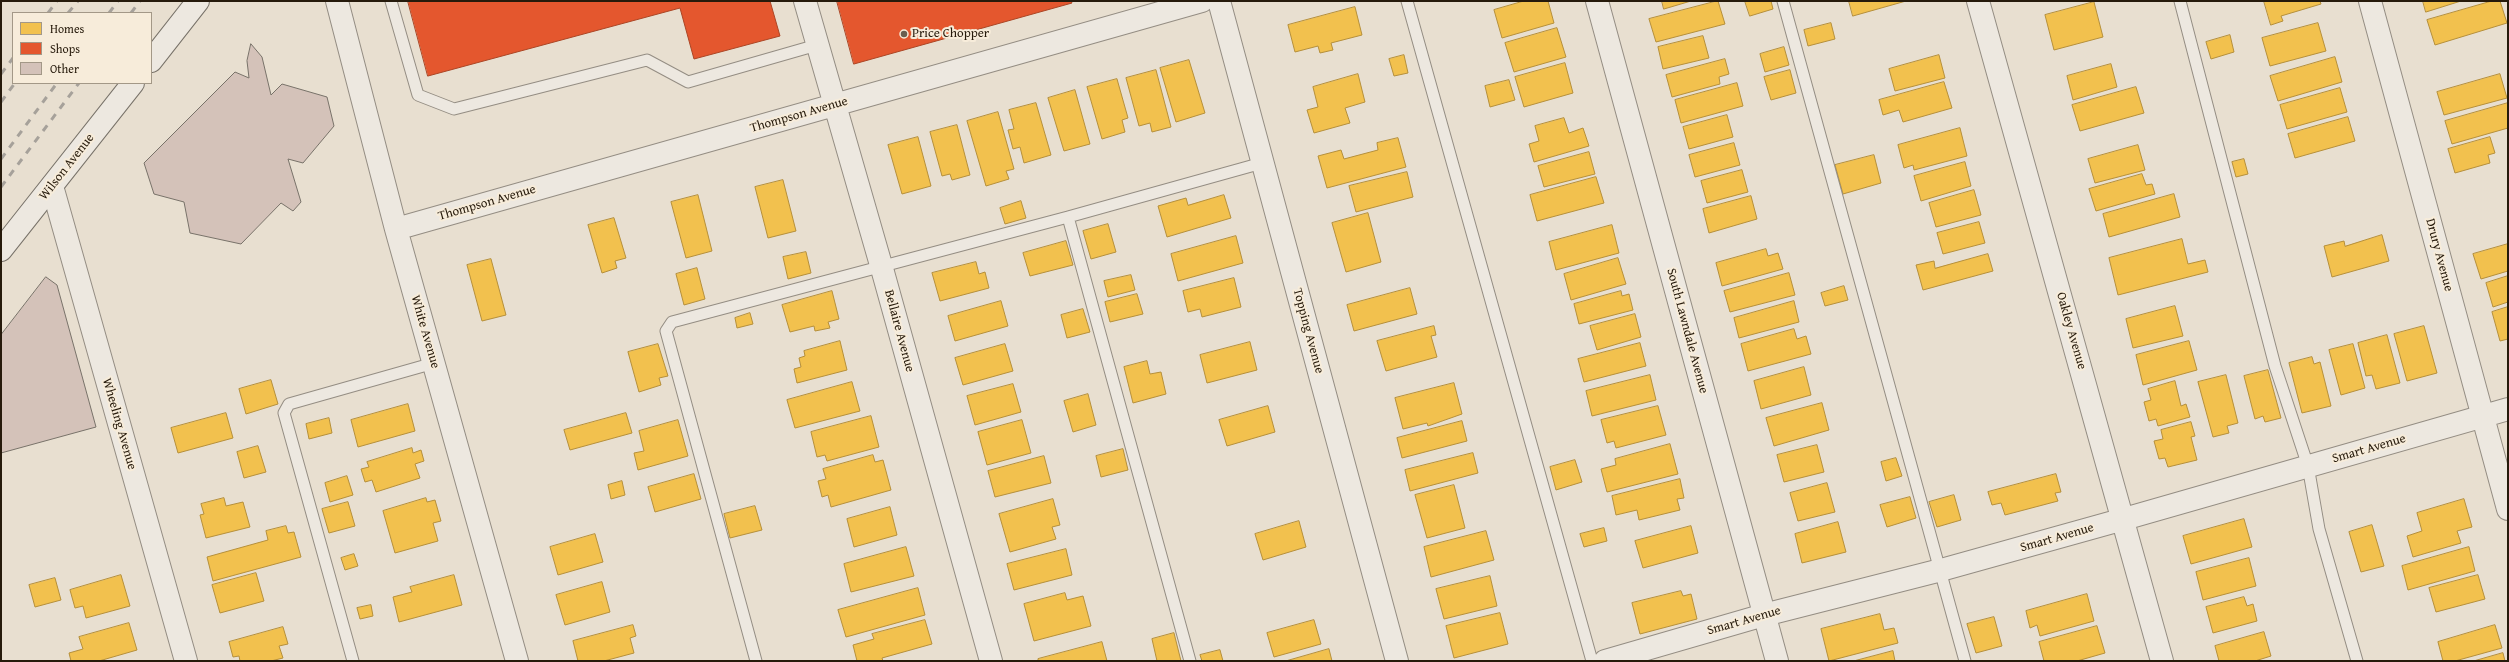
<!DOCTYPE html>
<style>
body{margin:0}
#map{position:relative;width:2509px;height:662px;overflow:hidden;background:#e8dfd0;font-family:"Gentium Book Plus",serif}
canvas{display:block}
.frame{position:absolute;inset:0;border:2px solid #261a0b;pointer-events:none}
.legend{position:absolute;left:12px;top:12px;width:140px;height:72px;box-sizing:border-box;background:#f7ecda;border:1px solid #a39887;margin:0;padding:5px 7px;list-style:none;font-size:12px;color:#261a0b}
.legend li{display:flex;align-items:center;gap:8px;height:20px}
.legend b{width:20px;border:1px solid #a39887}
</style>
<div id="map">
<canvas width="2509" height="662"></canvas>
<div class="frame"></div>
<ul class="legend">
<li><b style="height:11px;background:#f2c14e"></b>Homes</li>
<li><b style="height:11px;background:#e4572e"></b>Shops</li>
<li><b style="height:11px;background:#d4c2b9"></b>Other</li>
</ul>
</div>
<script>
const ctx = document.querySelector('canvas').getContext('2d');
ctx.lineJoin = 'round';
function fill(path, color) {
  ctx.fillStyle = color;
  ctx.fill(path, 'evenodd');
}
function trace(path, color, width, dash) {
  ctx.strokeStyle = color;
  ctx.lineWidth = width;
  ctx.lineCap = dash ? 'butt' : 'round';
  ctx.setLineDash(dash || []);
  ctx.stroke(path);
}
function write(font, color, halo, rows, align = 'center') {
  ctx.font = font + ' "Gentium Book Plus",serif';
  ctx.lineWidth = 4;
  ctx.setLineDash([]);
  ctx.textBaseline = 'middle';
  ctx.strokeStyle = halo;
  ctx.fillStyle = color;
  for (const [text, x, y, turn = 0] of rows) {
    ctx.save();
    ctx.translate(x, y);
    ctx.rotate((+turn || 0) * Math.PI / 180);
    ctx.textAlign = isNaN(turn) ? turn : align;
    if (halo) ctx.strokeText(text, 0, 0);
    ctx.fillText(text, 0, 0);
    ctx.restore();
  }
}
const homes = new Path2D(`
 M1524 1H1548L1554 23 1502 38 1494 10Z
 M1662 1H1691L1664 9Z
 M1718 1 1725 24 1656 42 1649 19Z
 M1745 1H1771L1773 9 1750 16Z
 M1849 1H1906L1853 16Z
 M2264 1H2320L2321 4 2281 16 2283 21 2271 25Z
 M2423 1H2461L2426 12Z
 M2492 1H2500L2507 23 2435 45 2427 20Z
 M2094 2 2103 37 2054 50 2045 15Z
 M1355 7 1362 35 1331 43 1333 50 1320 53 1318 46 1295 52 1288 25Z
 M1831 23 1835 39 1808 46 1804 30Z
 M2318 23 2326 51 2270 66 2262 38Z
 M1557 28 1566 57 1514 72 1505 43Z
 M2230 35 2234 52 2211 59 2206 42Z
 M1703 36 1709 58 1663 69 1658 47Z
 M1784 47 1789 65 1765 72 1760 54Z
 M1404 55 1408 73 1394 76 1389 59Z
 M1939 55 1945 78 1895 91 1889 69Z
 M2335 57 2342 82 2278 101 2270 76Z
 M1725 59 1729 74 1719 77 1720 84 1672 97 1666 75Z
 M1189 60 1205 113 1176 122 1160 68Z
 M1565 63 1573 93 1524 107 1515 77Z
 M2111 64 2117 87 2073 100 2067 76Z
 M1156 70 1171 127 1152 132 1150 123 1139 126 1126 78Z
 M1790 70 1796 93 1771 100 1764 77Z
 M1358 74 1365 102 1345 108 1350 123 1314 133 1307 110 1318 107 1313 87Z
 M2500 74 2507 98 2444 115 2437 92Z
 M1117 79 1128 118 1122 120 1125 132 1102 139 1087 87Z
 M1509 80 1515 100 1490 107 1485 86Z
 M1944 82 1952 108 1903 122 1899 110 1883 115 1879 100Z
 M1737 83 1743 106 1681 123 1675 100Z
 M2136 87 2144 113 2080 131 2072 105Z
 M2340 88 2347 112 2287 129 2280 105Z
 M1075 90 1090 144 1064 151 1048 98Z
 M1036 103 1051 155 1024 163 1020 147 1013 149 1008 130 1014 129 1009 110Z
 M2508 103V128L2452 144 2445 121Z
 M998 112 1014 169 1006 171 1009 179 986 186 967 121Z
 M1727 115 1733 137 1689 149 1683 127Z
 M2348 117 2355 141 2295 158 2288 134Z
 M1564 118 1569 133 1583 128 1589 146 1534 162 1529 144 1539 141 1535 126Z
 M957 125 970 175 952 180 950 174 942 176 930 132Z
 M1960 128 1967 156 1914 170 1913 165 1904 168 1898 145Z
 M918 137 931 186 902 194 888 145Z
 M2490 137 2495 153 2488 155 2490 163 2455 173 2448 149Z
 M1398 138 1406 167 1327 188 1318 156 1341 150 1344 159 1378 150 1377 143Z
 M1734 143 1740 165 1695 177 1689 155Z
 M2138 145 2145 170 2095 183 2088 159Z
 M1589 152 1595 174 1544 187 1538 166Z
 M1874 155 1881 183 1843 194 1835 165Z
 M2244 159 2248 174 2236 177 2232 162Z
 M1965 162 1971 186 1921 201 1914 176Z
 M1742 170 1748 192 1707 203 1701 181Z
 M1407 172 1413 197 1356 212 1349 186Z
 M2142 174 2146 185 2152 184 2155 194 2096 211 2089 189Z
 M1596 177 1604 203 1537 221 1530 195Z
 M783 180 796 231 768 238 755 187Z
 M1974 190 1981 215 1936 227 1929 203Z
 M2174 194 2180 217 2109 237 2103 214Z
 M698 195 712 251 686 258 671 202Z
 M1224 195 1231 218 1167 237 1158 206 1186 198 1188 205Z
 M1751 196 1757 219 1709 233 1703 209Z
 M1021 201 1026 218 1005 224 1000 208Z
 M1368 213 1381 262 1346 272 1332 223Z
 M614 218 626 258 615 261 617 268 602 273 588 225Z
 M1979 222 1985 243 1943 254 1937 233Z
 M1108 224 1116 252 1091 259 1083 231Z
 M1612 225 1619 253 1556 270 1549 242Z
 M2382 235 2389 261 2332 277 2324 246 2344 241 2345 246Z
 M1236 236 1243 263 1178 281 1171 254Z
 M2182 239 2188 264 2205 260 2208 272 2118 295 2109 258Z
 M1066 241 1073 265 1030 276 1023 253Z
 M2508 244V271L2481 279 2473 254Z
 M1766 249 1768 256 1778 253 1783 269 1722 286 1716 263Z
 M806 252 811 273 788 279 783 257Z
 M1988 254 1993 271 1923 290 1916 265 1934 261 1935 268Z
 M1618 258 1626 284 1571 300 1564 274Z
 M491 259 506 315 482 321 467 265Z
 M976 262 979 274 985 272 989 288 940 301 932 273Z
 M697 268 705 299 684 305 676 274Z
 M1789 273 1795 295 1730 312 1724 291Z
 M1131 275 1135 290 1108 297 1104 281Z
 M2508 276V302L2493 307 2486 283Z
 M1234 278 1241 307 1202 317 1200 309 1188 312 1183 291Z
 M1844 286 1848 300 1825 306 1821 293Z
 M1410 288 1417 314 1354 331 1347 305Z
 M832 291 839 319 828 322 830 328 815 331 814 326 790 332 782 305Z
 M1621 291 1622 296 1629 294 1633 310 1579 324 1574 304Z
 M1137 294 1143 314 1110 322 1105 302Z
 M1001 301 1008 326 955 341 948 316Z
 M1794 301 1799 322 1739 338 1734 318Z
 M2175 306 2183 336 2133 348 2126 319Z
 M2508 307V339L2500 341 2492 312Z
 M1083 309 1090 332 1067 338 1061 315Z
 M750 313 753 324 737 328 735 318Z
 M1635 314 1641 337 1597 350 1590 326Z
 M1434 326 1436 335 1431 336 1437 357 1386 371 1377 341Z
 M2424 326 2437 373 2407 381 2394 334Z
 M1794 329 1797 339 1806 336 1811 354 1748 371 1741 344Z
 M2387 335 2400 383 2376 389 2372 375 2366 376 2358 343Z
 M840 341 847 370 797 383 794 369 801 367 799 358 805 356 804 351Z
 M2189 341 2197 370 2143 385 2136 355Z
 M1250 342 1257 370 1207 383 1200 355Z
 M1640 343 1646 366 1584 382 1578 359Z
 M658 344 668 376 659 378 661 385 639 392 628 352Z
 M1005 344 1013 371 963 385 955 358Z
 M2353 344 2365 388 2341 395 2329 350Z
 M2312 357 2314 364 2320 362 2331 406 2302 413 2289 363Z
 M1147 361 1150 374 1161 372 1166 394 1133 403 1124 367Z
 M1804 367 1811 395 1761 409 1754 381Z
 M2268 370 2281 418 2265 422 2263 416 2255 419 2244 376Z
 M1650 375 1656 400 1592 416 1586 391Z
 M2226 375 2238 423 2227 426 2229 433 2213 437 2198 382Z
 M271 380 278 404 246 414 239 389Z
 M2175 381 2181 406 2186 404 2190 417 2158 426 2156 419 2149 421 2144 402 2151 400 2148 389Z
 M852 382 860 411 795 428 787 400Z
 M1454 383 1462 414 1428 426 1427 423 1403 429 1395 398Z
 M1013 384 1021 412 975 425 967 396Z
 M1088 394 1096 425 1073 432 1064 401Z
 M1822 403 1829 430 1774 446 1766 418Z
 M408 404 415 431 358 447 351 420Z
 M1268 406 1275 432 1227 446 1219 420Z
 M1658 406 1666 435 1616 448 1614 441 1607 443 1601 420Z
 M226 413 233 438 178 453 171 428Z
 M626 413 632 433 570 450 564 430Z
 M871 416 879 447 827 461 825 455 817 457 811 432Z
 M329 418 332 433 309 439 306 424Z
 M678 420 688 456 638 470 634 453 644 451 639 431Z
 M1022 420 1031 453 987 465 978 432Z
 M1462 421 1467 441 1402 458 1397 438Z
 M2191 422 2195 436 2191 437 2197 460 2168 467 2165 458 2159 459 2154 441 2163 439 2161 430Z
 M1670 444 1678 474 1607 492 1601 469 1616 465 1615 459Z
 M1817 445 1824 472 1784 482 1777 455Z
 M258 446 266 472 244 478 237 452Z
 M412 448 413 453 421 450 424 461 415 464 420 478 376 492 372 480 365 482 361 469 369 467 367 462Z
 M1123 449 1128 470 1101 477 1096 456Z
 M1473 453 1478 473 1410 491 1405 470Z
 M873 455 875 462 883 460 891 490 831 507 828 495 822 497 818 481 826 479 823 469Z
 M1044 456 1051 483 995 497 988 471Z
 M1896 458 1902 476 1886 481 1881 462Z
 M1575 460 1582 482 1556 490 1550 467Z
 M694 474 701 499 655 512 648 487Z
 M2056 474 2061 492 2055 493 2058 501 2005 515 2001 503 1992 505 1988 492Z
 M347 476 353 495 330 502 325 483Z
 M1680 479 1684 498 1677 499 1680 510 1639 520 1637 510 1616 515 1612 496Z
 M622 481 625 495 611 499 608 485Z
 M1827 483 1835 512 1798 521 1790 493Z
 M1454 485 1465 528 1427 538 1415 495Z
 M1954 495 1961 520 1937 527 1929 502Z
 M1910 497 1916 518 1887 527 1880 505Z
 M224 498 226 506 243 502 250 527 206 538 200 515 204 514 201 504Z
 M426 498 427 502 435 500 441 521 433 523 438 541 395 553 383 511Z
 M1053 499 1060 525 1052 527 1056 539 1010 552 999 514Z
 M2464 499 2472 527 2457 531 2461 543 2413 557 2407 536 2422 531 2417 513Z
 M348 502 355 526 329 533 322 509Z
 M755 506 762 530 730 538 724 514Z
 M890 507 897 535 854 547 847 519Z
 M2244 519 2252 547 2191 564 2183 536Z
 M1299 521 1306 547 1263 560 1255 534Z
 M1838 522 1846 552 1802 563 1795 534Z
 M2372 525 2384 566 2361 572 2349 532Z
 M286 526 288 533 294 532 301 557 213 581 207 557 268 540 266 531Z
 M1691 526 1698 553 1643 568 1635 541Z
 M1604 528 1607 541 1584 547 1580 534Z
 M1486 531 1494 560 1431 577 1424 547Z
 M595 534 603 562 558 575 550 547Z
 M906 547 914 576 851 592 844 564Z
 M2469 547 2475 571 2408 590 2402 566Z
 M1066 549 1072 575 1014 590 1007 564Z
 M354 554 358 566 345 570 341 558Z
 M2249 558 2256 586 2203 600 2196 572Z
 M256 573 264 601 220 613 212 585Z
 M121 575 130 606 86 618 83 606 75 608 70 590Z
 M454 575 462 605 399 622 393 597 412 592 410 587Z
 M2478 575 2485 599 2436 612 2429 588Z
 M1490 576 1497 606 1444 619 1436 589Z
 M55 578 61 600 35 607 29 585Z
 M602 582 610 612 565 625 556 595Z
 M918 588 925 615 846 637 838 610Z
 M1681 591 1683 596 1691 594 1697 619 1640 634 1632 603Z
 M1065 593 1067 600 1083 596 1091 626 1034 641 1024 604Z
 M2087 594 2094 621 2040 636 2037 625 2030 628 2026 611Z
 M2244 597 2247 606 2253 604 2257 621 2213 633 2206 607Z
 M371 605 373 616 360 619 357 608Z
 M1500 613 1508 644 1454 658 1446 626Z
 M1880 614 1884 630 1894 628 1898 643 1829 661 1821 629Z
 M1994 617 2002 646 1976 653 1967 624Z
 M925 620 932 644 882 658 883 661H857L853 645 874 639 872 634Z
 M1314 620 1321 644 1274 657 1267 633Z
 M129 623 137 650 99 661H71L69 653 83 649 79 637Z
 M633 625 636 636 630 638 634 653 604 661H578L573 641Z
 M2495 625 2502 648 2455 661H2443L2438 642Z
 M2097 626 2105 653 2077 661H2044L2039 642Z
 M283 627 288 644 279 646 283 658 271 661H240L239 656 233 657 229 642Z
 M2264 632 2271 656 2255 661H2219L2215 646Z
 M1174 633 1181 661H1157L1152 639Z
 M1102 642 1107 661H1038V659Z
 M1329 649 1332 661H1286Z
 M1220 650 1223 661H1202L1200 655Z
 M1893 651 1895 661H1854Z
 M2503 653 2505 661H2474Z`);
fill(homes, '#f2c14e');
trace(homes, '#b58f3a', 1);
const shops = new Path2D(`
 M408 1H770L780 36 694 59 680 8 428 76Z
 M837 1H1071L1072 3 854 64Z`);
fill(shops, '#e4572e');
trace(shops, '#ab4524', 1);
const building = new Path2D(`
 M251 44 262 57 271 95 282 84 327 97 334 126 303 163 288 159 301 202 293 211 281 203 241 244 190 233 184 202 154 194 144 163 235 72 249 78 247 61Z
 M46 277 57 285 96 427 1 453V335Z`);
fill(building, '#d4c2b9');
trace(building, '#787269', 1);
const lane = new Path2D(`
 M391 1 418 95 454 109 647 60 688 82 817 45
 M1407 1 1592 661
 M1783 1 1965 661
 M2180 1 2275 366 2308 466 2319 529 2357 661
 M1068 217 1262 163
 M353 661 284 413 289 404 434 363
 M756 661 666 331 672 322 1068 217 1190 661`);
const street = new Path2D(`
 M337 1 396 229 517 661
 M805 1 881 265 991 661
 M1219 1 1397 661
 M1597 1 1777 661
 M1978 1 2162 661
 M2370 1 2508 509
 M52 186 186 661
 M396 229 1202 1
 M1605 661 1764 615 1941 570 2124 519 2508 409`);
const secondary = new Path2D(`
 M151 61 198 1
 M1 250 133 83`);
trace(lane, '#948d83', 13);
trace(street, '#948d83', 24);
trace(secondary, '#787269', 24);
trace(lane, '#ede8e0', 11);
trace(street, '#ede8e0', 22);
trace(secondary, '#ede8e0', 22);
trace(new Path2D(`
 M48 13 57 1
 M68 13 78 1
 M109 13 118 1
 M131 13 140 1
 M1 74 13 58
 M1 102 15 83
 M1 159 57 83
 M1 187 79 83`), '#a6a19a', 3, [7, 7]);
for (const [x, y, r, color] of [
 [904,34,4,"#6a5f50"]
]) {
  const dot = new Path2D();
  dot.arc(x, y, r, 0, 2 * Math.PI);
  ctx.fillStyle = color;
  ctx.fill(dot);
  trace(dot, '#f7ecda', 1.5);
}
write('13px', '#261a0b', '#f7ecda', [
 ["Price Chopper",912,34]
], 'left');
write('13px', '#261a0b', '#f7ecda', [
 ["Thompson Avenue",799,115,-16],
 ["Wilson Avenue",67,167,-52],
 ["Thompson Avenue",487,203,-16],
 ["Drury Avenue",2439,255,75],
 ["Bellaire Avenue",899,331,75],
 ["Topping Avenue",1308,331,75],
 ["South Lawndale Avenue",1687,331,75],
 ["Oakley Avenue",2071,331,74],
 ["White Avenue",425,332,74],
 ["Wheeling Avenue",119,424,74],
 ["Smart Avenue",2369,449,-16],
 ["Smart Avenue",2057,538,-16],
 ["Smart Avenue",1744,621,-16]
]);
</script>
